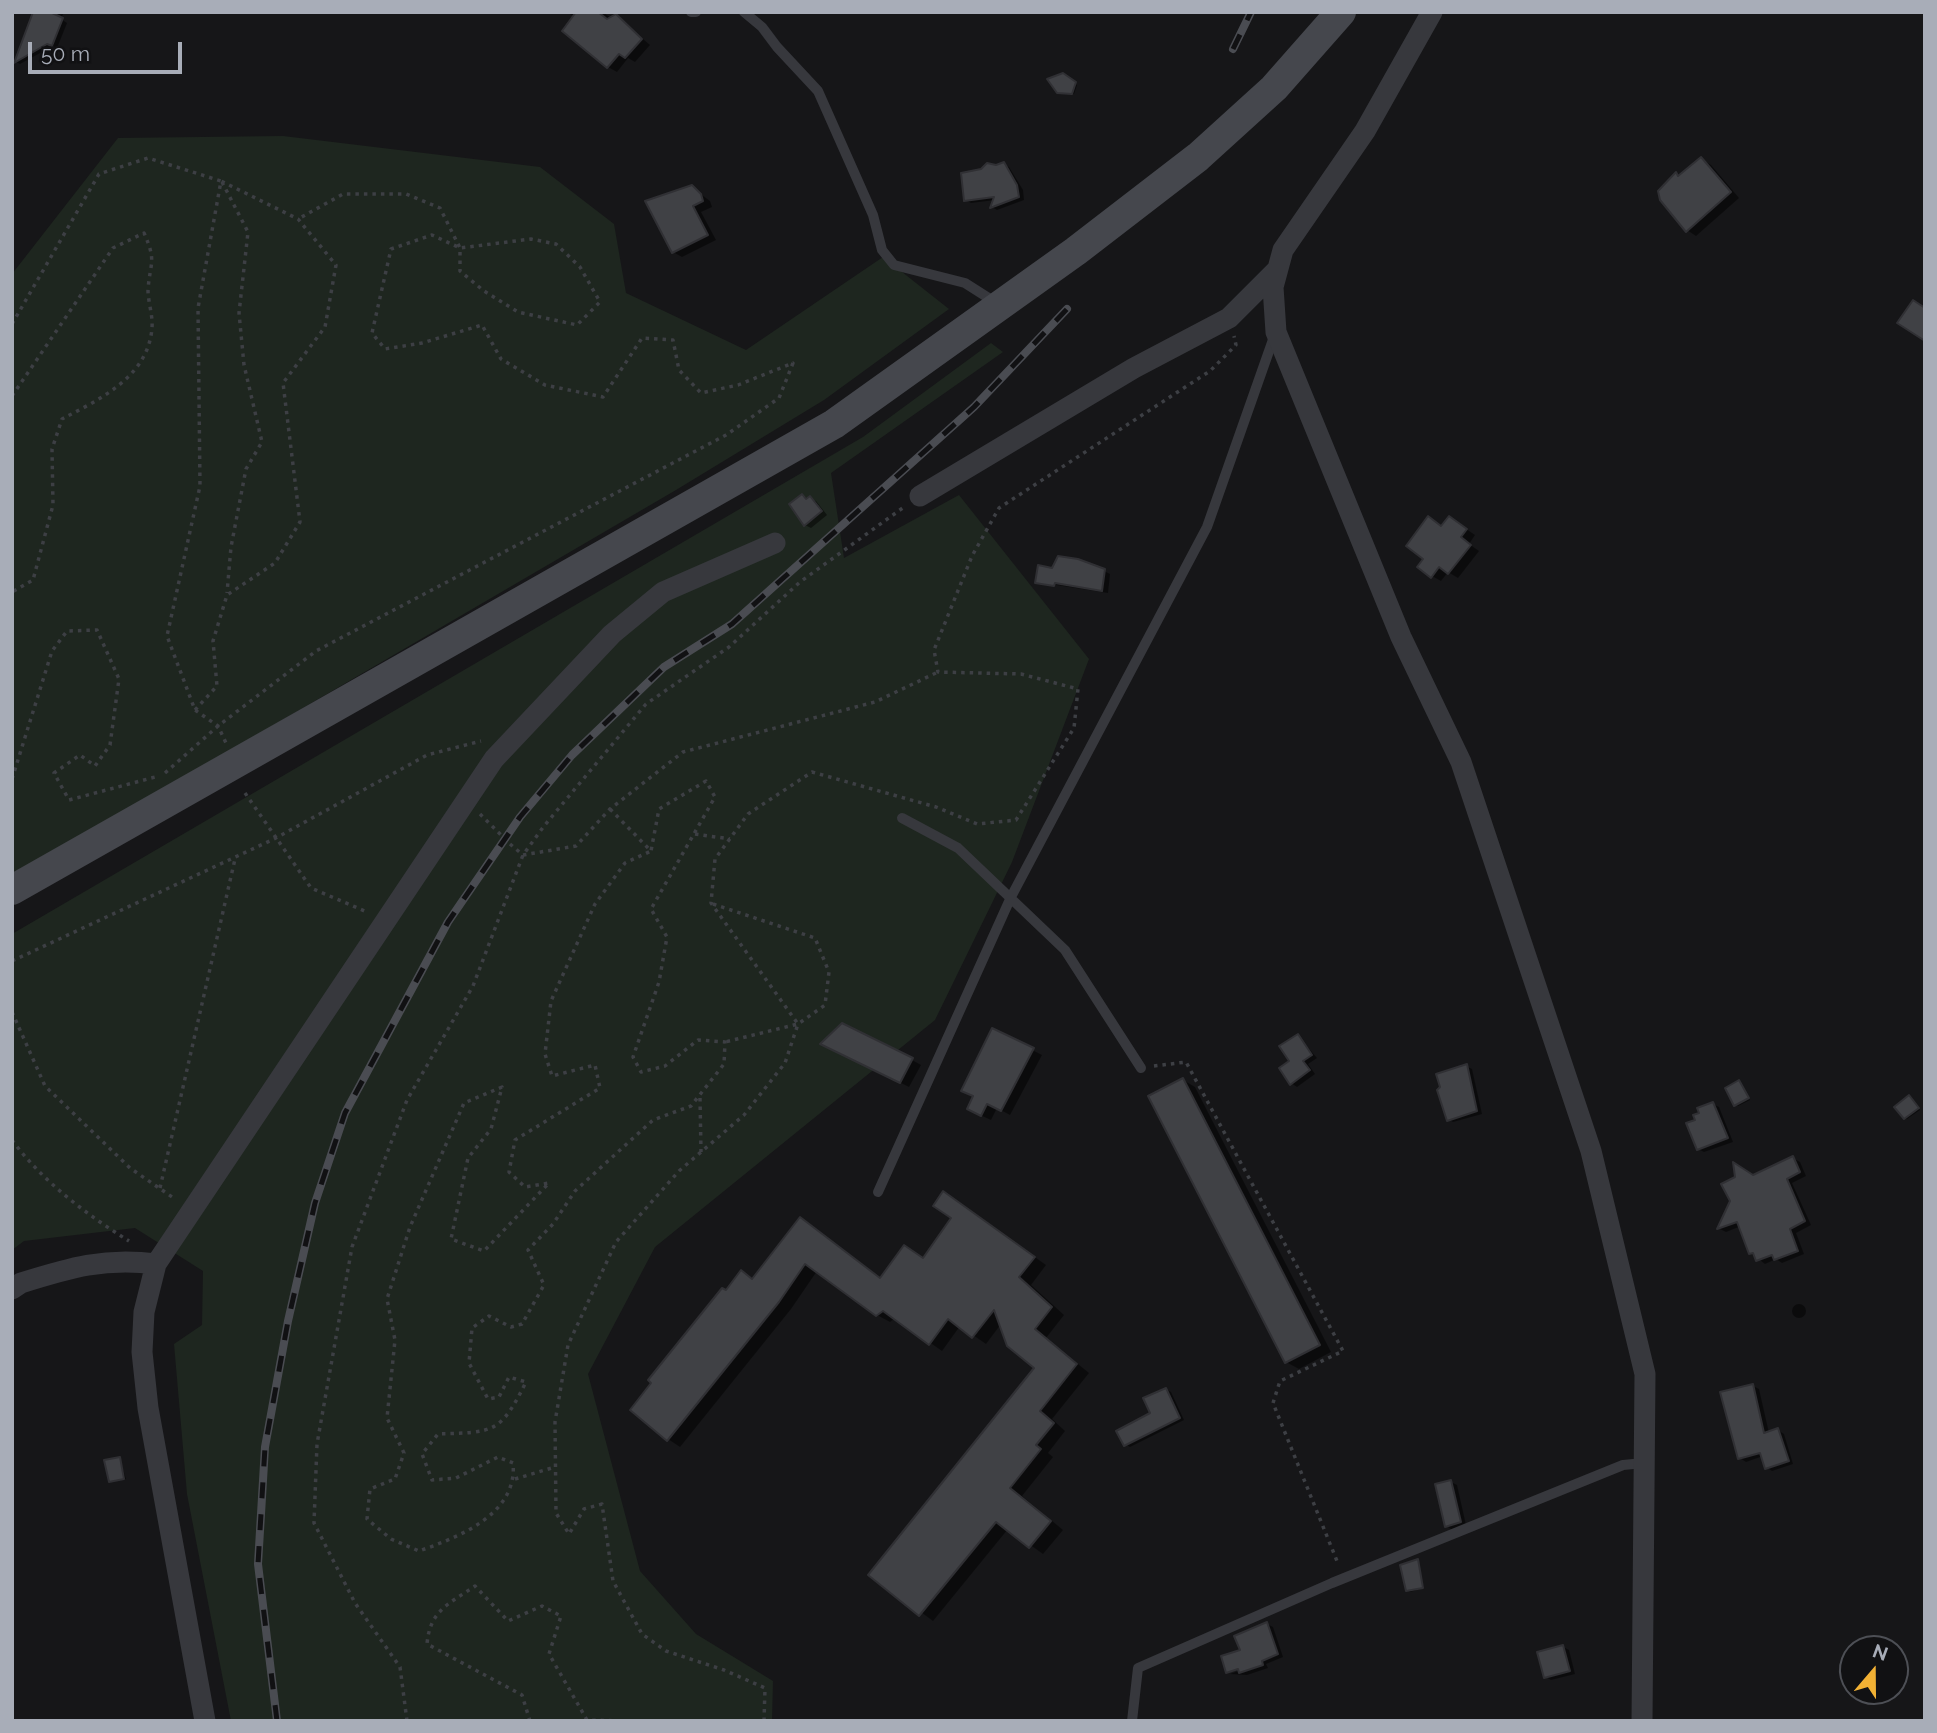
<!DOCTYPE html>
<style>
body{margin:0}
#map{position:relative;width:1937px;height:1733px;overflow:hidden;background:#161618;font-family:Raleway,sans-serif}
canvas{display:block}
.frame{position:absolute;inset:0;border:14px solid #a8adb8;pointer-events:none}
.north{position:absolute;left:1839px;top:1635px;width:70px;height:70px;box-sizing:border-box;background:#111113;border:2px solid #4d4f55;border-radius:50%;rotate:20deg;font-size:19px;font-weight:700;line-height:28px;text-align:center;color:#a8adb8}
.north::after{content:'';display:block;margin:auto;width:24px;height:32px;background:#f2b134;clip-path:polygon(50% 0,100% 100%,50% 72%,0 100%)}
.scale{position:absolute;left:28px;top:42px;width:154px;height:32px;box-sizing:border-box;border:4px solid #a8adb8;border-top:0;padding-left:9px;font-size:21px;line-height:24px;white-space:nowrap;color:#a8adb8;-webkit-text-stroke:5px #111113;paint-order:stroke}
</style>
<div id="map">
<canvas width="1937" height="1733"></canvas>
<div class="frame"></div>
<div class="north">N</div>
<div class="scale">50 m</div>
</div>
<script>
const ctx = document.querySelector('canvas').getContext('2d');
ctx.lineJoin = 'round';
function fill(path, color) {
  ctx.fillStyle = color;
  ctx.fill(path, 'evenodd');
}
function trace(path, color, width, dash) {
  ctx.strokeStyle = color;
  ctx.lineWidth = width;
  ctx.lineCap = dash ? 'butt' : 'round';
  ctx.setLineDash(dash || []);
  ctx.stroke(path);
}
fill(new Path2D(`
 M283 136 540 167 614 224 626 293 746 350 883 257 949 309 824 400 676 490 12 878V274L118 138Z
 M991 343 1003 352 831 473 844 558 959 495 1089 659 1012 862 935 1020 655 1247 588 1374 640 1571 696 1634 773 1681 772 1721H231L187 1494 174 1344 202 1325 203 1271 135 1228 24 1241 12 1250V934L863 437Z`), '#1e261f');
fill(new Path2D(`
 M35 12H64L61 19 67 23 57 48 53 46 20 64 16 62Z
 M566 12H603L612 19 616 16 650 45 635 62 628 58 617 72 608 67 575 17Z
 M1063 75 1077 85 1074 94 1059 92Z
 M1701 159 1711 165 1739 198 1696 236 1687 230 1676 175 1680 177Z
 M1004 164 1009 167 1023 190 1024 200 997 210 992 207 995 200 971 203 966 200Z
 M691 187 710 201 712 207 701 212 716 240 682 257 673 252Z
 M802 496 816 501 827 515 811 528 805 525Z
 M1429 518 1443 527 1450 518 1475 535 1469 544 1479 551 1458 578 1448 572 1441 581 1432 576 1425 559Z
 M1104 571 1110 574 1108 593 1037 582Z
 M993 1030 1042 1055 1010 1115 997 1108 991 1120 978 1114 975 1096Z
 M1298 1036 1317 1058 1308 1064 1315 1074 1297 1087 1291 1083 1292 1061Z
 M832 1048 912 1060 921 1065 909 1087Z
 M1466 1066 1472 1069 1482 1114 1453 1122 1448 1119Z
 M1183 1080 1195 1087 1331 1352 1299 1369 1286 1362Z
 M1739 1082 1750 1100 1738 1106 1735 1105Z
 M1911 1099 1920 1110 1907 1119 1905 1118Z
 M1713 1104 1719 1107 1733 1142 1704 1152 1698 1149 1697 1121Z
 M1793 1158 1800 1162 1806 1176 1792 1183 1811 1225 1796 1233 1804 1254 1782 1263 1776 1259 1765 1264 1751 1253 1741 1226 1726 1232 1720 1229 1732 1201 1754 1177Z
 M956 1201 1046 1265 1031 1285 1064 1315 1046 1338 1089 1373 1052 1419 1065 1431 1048 1453 1053 1457 1022 1496 1063 1530 1043 1554 1008 1529 933 1621 871 1575 1036 1368 1001 1324 986 1344 960 1326 942 1351 895 1318 890 1322 877 1315 817 1271 791 1309 680 1447 668 1439 726 1292 741 1272 754 1279 801 1219 881 1278 924 1259 954 1218Z
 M1792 1311a7 7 0 1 1 14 0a7 7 0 1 1-14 0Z
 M1753 1386 1759 1389 1769 1433 1778 1430 1784 1434 1793 1464 1772 1471 1766 1467 1763 1456 1746 1462 1740 1458Z
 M1166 1389 1171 1392 1184 1420 1130 1447 1125 1444 1152 1414Z
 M120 1459 126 1479 112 1482 110 1481Z
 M1451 1482 1457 1485 1466 1525 1452 1530 1447 1526Z
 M1417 1561 1424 1588 1410 1592 1407 1590Z
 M1267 1624 1273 1627 1283 1657 1266 1664 1268 1668 1247 1675 1230 1674 1247 1668 1246 1664 1227 1672Z
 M1563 1647 1569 1650 1575 1674 1551 1680 1546 1677Z`), '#0007');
const building = new Path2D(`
 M33 12H50L63 18 52 46 47 44 14 63Z
 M576 12H598L607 19 616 14 642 39 625 58 619 54 607 68 562 31Z
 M1063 73 1076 82 1072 94 1057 93 1047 79Z
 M1701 157 1731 192 1686 232 1660 200 1658 191 1676 172 1678 176Z
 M1004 162 1017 185 1019 197 990 208 994 197 964 201 961 173 981 169 987 163 996 165Z
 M692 185 701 194 703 201 693 206 708 235 672 253 645 201Z
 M1913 300 1925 308V341L1897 323Z
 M802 494 806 499 810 496 822 511 804 526 789 504Z
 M1428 516 1441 526 1449 516 1467 529 1461 537 1471 545 1448 574 1439 567 1431 578 1417 567 1423 559 1406 546Z
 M1058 556 1078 559 1105 569 1102 591 1055 583 1054 586 1035 583 1038 565 1052 568Z
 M842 1023 913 1058 900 1083 820 1044Z
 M992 1028 1034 1048 1001 1111 987 1104 981 1116 967 1109 973 1096 961 1091Z
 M1298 1034 1312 1055 1303 1061 1310 1070 1290 1085 1279 1068 1289 1061 1279 1046Z
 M1467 1064 1477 1111 1447 1121 1437 1090 1440 1087 1436 1074Z
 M1183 1078 1320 1345 1285 1363 1148 1096Z
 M1739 1080 1749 1098 1734 1106 1725 1088Z
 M1909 1095 1919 1108 1904 1119 1894 1107Z
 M1713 1102 1728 1138 1697 1150 1686 1123 1695 1120 1693 1115 1699 1113 1697 1108Z
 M1793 1156 1800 1172 1787 1179 1805 1221 1790 1229 1798 1251 1774 1260 1772 1255 1756 1261 1753 1253 1749 1254 1737 1222 1717 1229 1730 1201 1721 1184 1735 1177 1733 1162 1753 1175Z
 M943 1191 1035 1257 1019 1277 1052 1307 1035 1329 1077 1364 1040 1411 1054 1423 1036 1445 1041 1449 1010 1488 1051 1521 1029 1548 996 1522 919 1616 868 1575 1034 1368 1007 1346 994 1310 972 1338 948 1319 929 1345 883 1311 876 1316 805 1264 779 1302 667 1441 630 1410 651 1383 648 1380 722 1288 726 1290 741 1270 752 1279 800 1217 880 1278 904 1245 923 1258 951 1218 933 1206Z
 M1753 1384 1764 1433 1778 1428 1789 1461 1765 1469 1760 1453 1738 1459 1720 1392Z
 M1166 1388 1180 1418 1124 1446 1116 1431 1150 1413 1143 1398Z
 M120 1457 124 1479 109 1482 104 1460Z
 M1451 1480 1461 1522 1445 1527 1435 1484Z
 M1418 1559 1423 1588 1406 1591 1400 1565Z
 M1267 1622 1278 1654 1262 1661 1263 1665 1239 1673 1238 1669 1226 1673 1221 1656 1240 1650 1234 1636Z
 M1563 1645 1570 1671 1544 1678 1537 1652Z`);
fill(building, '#404145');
trace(building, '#303034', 2);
trace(new Path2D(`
 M222 182 248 232 239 313 244 365 262 442 246 469 231 547 227 593
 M12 324 99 174 148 158 221 181 198 308 200 486 167 636 195 710 218 726 226 743
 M12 396 113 248 144 233C157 262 150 262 148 290 148 302 153 315 152 328 148 377 100 399 62 419L52 449 53 505 33 580 12 592
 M195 710 217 686 213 641 227 595 275 563 300 522 283 383 325 327 336 265 298 219 221 181
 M165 773 218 726 316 651 726 435 779 398 793 363 738 385 701 393 679 370 673 340 642 338 603 397 545 385 501 359 482 325 422 343 385 349 372 333 391 249 432 235 460 248 531 239 556 244 580 267 600 302 577 325 518 312 484 291 460 271V248L440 208 406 194H343L298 219
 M12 779 52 651 67 631 97 630 119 679 110 745 95 766 80 755 54 773 69 800 159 776
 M245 793 311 888 367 912
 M610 809 651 851 659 809 706 781 715 797 651 909 667 937 659 982 633 1057 641 1072 665 1066 698 1040 725 1042 724 1064 691 1106 653 1120 575 1191 553 1224 528 1250 544 1285 522 1324 511 1327 489 1316 472 1328 469 1363 488 1399 499 1397 509 1377 526 1382C500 1434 494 1432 438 1434L422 1454 432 1480 456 1478 498 1457 513 1463C518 1514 459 1537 419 1551L391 1539 367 1519 370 1489 395 1479 404 1453 387 1418 395 1340 387 1299 410 1227 464 1103 502 1087 491 1129 468 1158 451 1239 484 1251 549 1183 525 1187 509 1172 515 1140 600 1088 595 1065 552 1076 545 1054 551 1001 595 904 625 863 651 851
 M480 814 501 835
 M695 834 730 839
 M510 844 523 855 576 846 610 809 683 752 875 702 938 672
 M713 904 815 938 829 972 825 1005 798 1024 725 1042
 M12 961 274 839 427 755 481 741
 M12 1012 45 1086 130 1168 175 1199
 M1154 1066 1186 1062 1343 1351 1280 1381 1273 1403 1337 1561 1335 1565
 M700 1098 701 1152
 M12 1140C42 1181 87 1215 129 1241
 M160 1188 235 859
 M515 1479 555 1467
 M407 1721 400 1667 355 1603 314 1523 317 1444 352 1247 407 1100 473 986 523 855 544 826 646 704 729 647 800 582 904 507
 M530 1721 522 1695 427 1644C430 1610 449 1604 475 1586L508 1621 542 1606 561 1616 549 1654 587 1720 624 1721
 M764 1721 765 1688 724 1670 666 1651 642 1634 613 1581 602 1504 584 1509 569 1534 556 1513 555 1422 568 1345 616 1242 679 1171 744 1115 785 1063 798 1024 711 903 715 859 748 814 812 772 936 807 977 824 1016 820 1074 728 1078 689 1021 674 938 672 934 650 972 556 999 508 1210 371 1236 345 1234 336`), '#3d3f44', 3.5, [3.5, 5]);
trace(new Path2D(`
 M691 12H696
 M744 12 762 27 777 47 818 91 873 215 882 250 894 265 965 283 998 304
 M902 818 958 848 1065 950 1141 1068
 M878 1192 1011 897 1207 527 1275 334
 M1132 1721 1138 1668 1332 1583 1623 1465 1644 1463`), '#37383d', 10);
trace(new Path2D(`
 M1432 12 1365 131 1283 250 1273 287 1276 332 1401 637 1461 762 1591 1151 1645 1374 1642 1721
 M920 496 1134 368 1229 318 1277 270
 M12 1289 21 1283C69 1268 105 1257 156 1264
 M205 1721 148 1408 142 1352 144 1312 156 1264 494 759 612 634 663 592 775 543`), '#37383d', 21);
trace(new Path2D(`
 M12 890 834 424 1076 251 1198 157 1274 88 1341 12`), '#45474d', 30);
const rail = new Path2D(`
 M1233 49 1251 12
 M277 1721 258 1564 265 1447 288 1321 315 1203 345 1113 448 922 520 817 572 755 664 667 732 624 974 407 1067 309`);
trace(rail, '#4a4c52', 8);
trace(rail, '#111113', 5, [16]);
</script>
